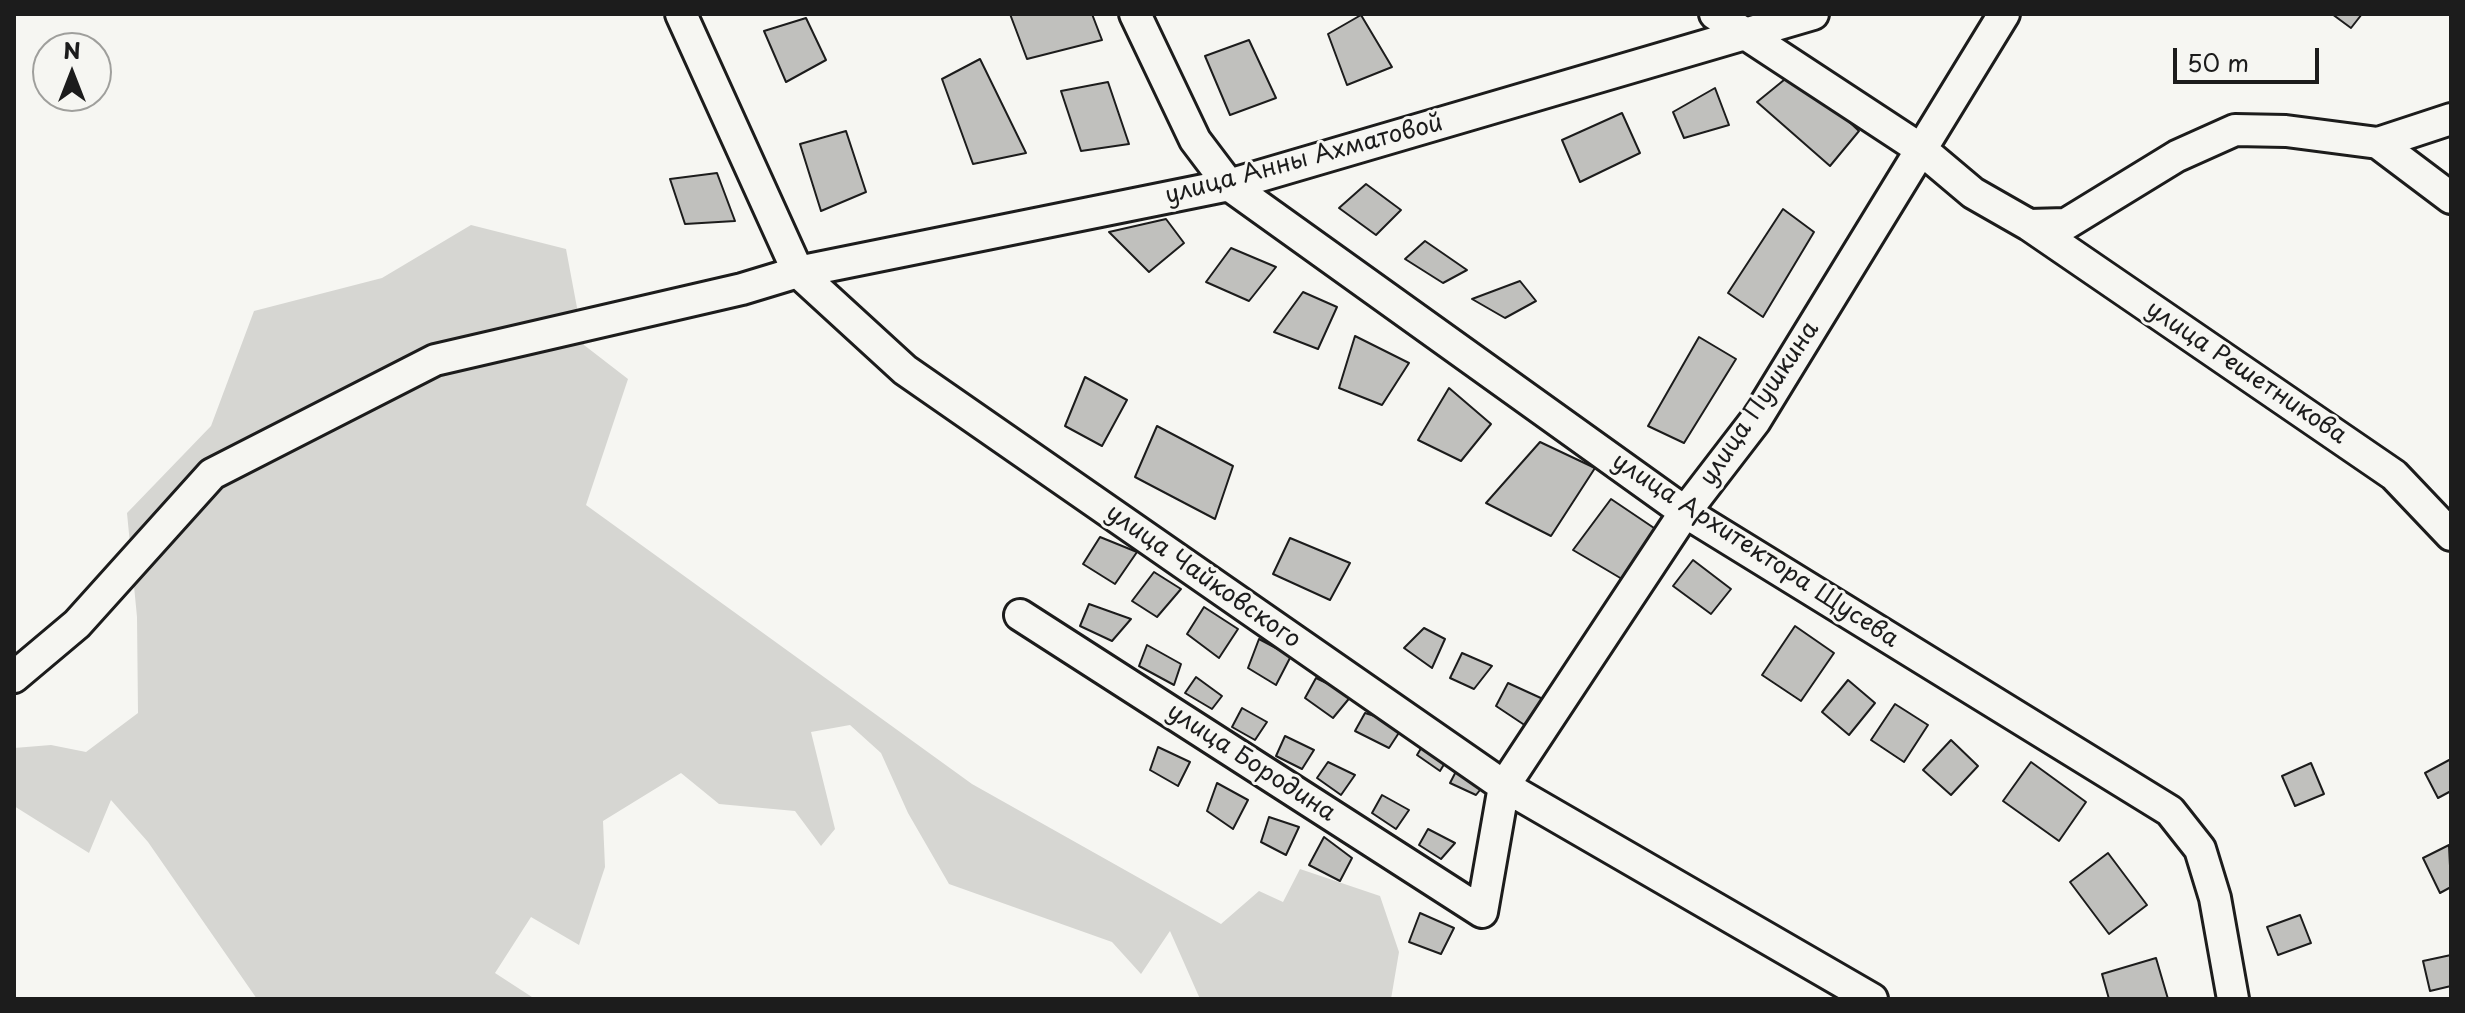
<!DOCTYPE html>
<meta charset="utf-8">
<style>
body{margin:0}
#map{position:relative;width:2465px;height:1013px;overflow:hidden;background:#f6f6f2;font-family:"Playpen Sans",sans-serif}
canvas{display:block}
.frame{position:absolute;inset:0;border:16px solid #1c1c1c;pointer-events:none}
.north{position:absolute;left:32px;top:32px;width:80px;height:80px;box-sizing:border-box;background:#f6f6f2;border:2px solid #9f9f9c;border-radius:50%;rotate:0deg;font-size:22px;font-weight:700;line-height:32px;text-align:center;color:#1c1c1c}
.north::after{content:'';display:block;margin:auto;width:28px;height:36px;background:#1c1c1c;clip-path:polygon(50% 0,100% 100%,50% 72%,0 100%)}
.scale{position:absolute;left:2173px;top:48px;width:146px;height:36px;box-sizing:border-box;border:4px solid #1c1c1c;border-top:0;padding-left:10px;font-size:24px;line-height:28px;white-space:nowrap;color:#1c1c1c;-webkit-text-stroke:6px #f6f6f2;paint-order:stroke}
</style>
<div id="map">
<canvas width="2465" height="1013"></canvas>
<div class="frame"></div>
<div class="north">N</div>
<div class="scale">50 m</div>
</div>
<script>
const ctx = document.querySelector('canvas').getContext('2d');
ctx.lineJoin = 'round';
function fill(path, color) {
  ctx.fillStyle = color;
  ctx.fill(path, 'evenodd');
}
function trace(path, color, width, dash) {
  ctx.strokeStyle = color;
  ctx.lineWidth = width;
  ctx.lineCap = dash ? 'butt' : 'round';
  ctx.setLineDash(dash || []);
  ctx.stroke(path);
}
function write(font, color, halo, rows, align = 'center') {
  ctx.font = font + ' "Playpen Sans",sans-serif';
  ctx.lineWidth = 6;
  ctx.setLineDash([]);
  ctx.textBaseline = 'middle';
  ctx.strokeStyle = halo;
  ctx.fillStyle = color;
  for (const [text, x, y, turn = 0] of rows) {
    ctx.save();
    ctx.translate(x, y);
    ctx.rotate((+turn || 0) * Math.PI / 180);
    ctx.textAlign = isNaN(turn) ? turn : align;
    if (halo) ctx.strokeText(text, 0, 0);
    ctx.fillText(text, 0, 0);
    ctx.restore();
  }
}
fill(new Path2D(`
 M471 225 566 249 584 345 628 379 586 505 972 784 1221 924 1259 891 1283 902 1300 869 1380 896 1399 952 1391 999H1200L1170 931 1141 974 1112 942 949 884 908 813 881 753 850 725 811 732 835 829 821 846 795 811 719 804 681 773 603 821 605 867 579 945 531 917 495 973 535 999H257L148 842 111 800 89 853 14 806V748L51 745 86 752 138 713 137 617 127 513 211 426 254 311 382 278Z`), '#d6d6d2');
const building = new Path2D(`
 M1010 14H1092L1102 40 1027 59Z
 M2332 14H2362L2351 28Z
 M1361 15 1392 67 1347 85 1328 34Z
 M806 18 826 60 786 82 764 31Z
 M1249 40 1276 98 1230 115 1205 56Z
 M980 59 1026 153 973 164 942 79Z
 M1795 71 1859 131 1830 166 1757 102Z
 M1108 82 1129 144 1081 151 1061 91Z
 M1715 88 1729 125 1684 138 1673 112Z
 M1622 113 1640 153 1580 182 1562 140Z
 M846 131 866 192 821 211 800 144Z
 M717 173 735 221 685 224 670 179Z
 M1366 184 1401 210 1376 235 1339 208Z
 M1783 209 1814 232 1763 317 1728 293Z
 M1166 219 1184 243 1149 272 1109 232Z
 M1425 241 1467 270 1443 283 1405 259Z
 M1231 248 1276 267 1249 301 1206 282Z
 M1520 281 1536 301 1505 318 1472 299Z
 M1303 292 1337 307 1318 349 1274 332Z
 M1355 336 1409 363 1382 405 1339 388Z
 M1699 337 1736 359 1684 443 1648 426Z
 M1085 377 1127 400 1102 446 1065 426Z
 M1449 388 1491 424 1461 461 1418 440Z
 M1157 426 1233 466 1215 519 1135 477Z
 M1540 442 1595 468 1551 536 1486 503Z
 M1611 499 1657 530 1622 579 1573 550Z
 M1100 537 1137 552 1115 584 1083 564Z
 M1290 538 1350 563 1330 600 1273 574Z
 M1693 560 1731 589 1711 614 1673 586Z
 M1154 572 1181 589 1157 617 1132 601Z
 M1089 604 1131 619 1112 641 1080 626Z
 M1204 607 1238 629 1219 658 1187 634Z
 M1795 626 1834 653 1801 701 1762 675Z
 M1424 628 1445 639 1432 668 1404 648Z
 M1259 639 1291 656 1276 685 1248 668Z
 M1147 645 1181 664 1174 685 1139 666Z
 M1462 653 1492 666 1474 689 1450 678Z
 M1196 677 1222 696 1212 709 1185 693Z
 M1316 678 1352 695 1333 718 1305 698Z
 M1848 680 1875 703 1849 735 1822 712Z
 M1508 683 1543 699 1526 726 1496 706Z
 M1895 704 1928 725 1904 762 1871 740Z
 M1242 708 1267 722 1255 740 1232 727Z
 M1365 713 1404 725 1389 748 1355 731Z
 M1429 735 1454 748 1440 771 1417 755Z
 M1285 736 1314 750 1302 769 1276 756Z
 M1951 740 1978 766 1951 795 1923 770Z
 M1158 747 1190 762 1178 786 1150 770Z
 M1464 756 1496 770 1476 795 1450 783Z
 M2451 759V791L2438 798 2425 773Z
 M1328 762 1355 775 1341 795 1317 778Z
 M2031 762 2086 802 2059 841 2003 801Z
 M2311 763 2324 794 2295 806 2282 776Z
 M1217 783 1248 800 1233 829 1207 811Z
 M1382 795 1409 810 1396 829 1372 813Z
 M1269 817 1299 827 1286 855 1261 842Z
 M1428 829 1455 843 1441 859 1419 845Z
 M1324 837 1352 858 1340 881 1309 865Z
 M2449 845 2451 887 2440 893 2423 858Z
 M2108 853 2147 905 2109 934 2070 882Z
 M1420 913 1454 928 1441 954 1409 942Z
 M2300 915 2311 943 2278 955 2267 927Z
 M2451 955V986L2430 991 2423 961Z
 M2156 958 2168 999H2109L2102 974Z`);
fill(building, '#c0c0bd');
trace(building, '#1c1c1c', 2);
const minor = new Path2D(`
 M681 14 798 272 905 370 1504 786 1872 999
 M1135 14 1195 140 1229 185 1685 512 2170 811 2200 849 2215 898 2233 999
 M1715 14 1922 150 1973 193 2029 225 2066 224 2177 156 2235 130 2286 131 2378 143 2451 198
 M2378 143 2451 119
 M2029 225 2394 475 2451 535
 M1020 615 1482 912 1504 786 1685 512 1755 421 2004 14
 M14 677 77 624 212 474 435 360 742 289 798 272 1229 185 1813 14`);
trace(minor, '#1c1c1c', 36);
trace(minor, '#f6f6f2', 30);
write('24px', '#1c1c1c', '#f6f6f2', [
 ["улица Анны Ахматовой",1304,160,-15],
 ["улица Решетникова",2246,373,34],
 ["улица Пушкина",1760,404,-56],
 ["улица Архитектора Щусева",1755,551,33],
 ["улица Чайковского",1203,577,35],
 ["улица Бородина",1251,763,33]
]);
</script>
